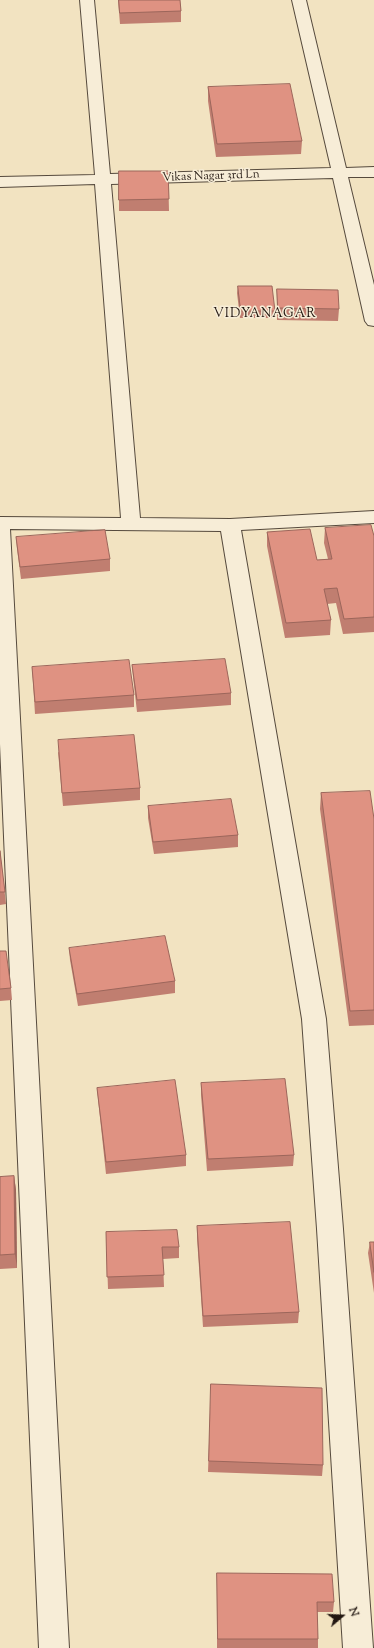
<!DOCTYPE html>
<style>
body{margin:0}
#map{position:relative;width:374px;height:1648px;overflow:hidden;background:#f2e3c1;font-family:"Sorts Mill Goudy",serif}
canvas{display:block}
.north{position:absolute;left:322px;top:1596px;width:40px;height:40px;-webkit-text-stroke:3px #f7edd7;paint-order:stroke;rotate:71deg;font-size:11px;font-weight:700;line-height:16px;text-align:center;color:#221711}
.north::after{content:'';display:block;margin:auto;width:14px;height:18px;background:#221711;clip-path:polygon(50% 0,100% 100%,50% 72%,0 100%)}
</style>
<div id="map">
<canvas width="374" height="1648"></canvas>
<div class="north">N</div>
</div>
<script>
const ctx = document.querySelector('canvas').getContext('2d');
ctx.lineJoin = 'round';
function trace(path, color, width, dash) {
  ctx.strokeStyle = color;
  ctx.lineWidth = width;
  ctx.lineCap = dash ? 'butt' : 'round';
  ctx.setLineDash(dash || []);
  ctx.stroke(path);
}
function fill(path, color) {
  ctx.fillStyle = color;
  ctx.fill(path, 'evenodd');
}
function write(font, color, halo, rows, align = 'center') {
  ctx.font = font + ' "Sorts Mill Goudy",serif';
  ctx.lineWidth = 3;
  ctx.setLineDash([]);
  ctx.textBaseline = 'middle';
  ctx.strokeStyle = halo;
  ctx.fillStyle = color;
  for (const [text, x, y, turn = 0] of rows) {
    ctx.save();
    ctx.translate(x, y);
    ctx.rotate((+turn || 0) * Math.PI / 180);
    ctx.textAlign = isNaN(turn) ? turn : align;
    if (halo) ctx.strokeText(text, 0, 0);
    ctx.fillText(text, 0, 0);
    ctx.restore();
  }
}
const minor = new Path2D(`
 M80 0H94L110 174 331 168 292 0H306L346 168 374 167V177H348L374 285V326L368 325 365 321 333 178 111 184 140 518 230 519 374 511V523L241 530 326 1019 343 1229 373 1648H343L317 1229 302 1019 221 531 10 529 69 1648H39L0 744V517L121 518 95 184 0 187V177L95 175Z`);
trace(minor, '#564a3d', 2);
fill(minor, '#f7edd7');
fill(new Path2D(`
 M118 0H180L181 11V22L120 24Z
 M208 87 302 141 301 154 216 157 208 101Z
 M168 171 169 211H119V200Z
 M238 286 275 311 274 318H240L237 293Z
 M277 289 339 309 338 321 277 320Z
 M325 528 374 536V632L343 634 336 603 327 604 331 620 330 635 285 638 267 546V532L317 560 328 559 324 543Z
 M16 537 110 559V571L21 579 17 549Z
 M132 665 231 693V705L137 712 133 677Z
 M32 667 134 695V707L35 714Z
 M58 752 140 788V800L63 806Z
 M321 793 374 819V1025L349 1026 320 809Z
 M148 806 238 835V847L154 854 148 818Z
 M0 851 6 904 0 905Z
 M69 948 175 981V993L78 1006 70 960Z
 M0 951 11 988 12 1000 0 1001Z
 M201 1083 294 1155 293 1166 207 1171 201 1095Z
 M97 1088 186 1155V1166L106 1174 98 1099Z
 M14 1176 16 1190 17 1268 0 1269V1177Z
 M197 1226 299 1312 298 1323 203 1327 197 1238Z
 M106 1232 179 1247V1258L163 1259 164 1287 108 1289Z
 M370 1242H374V1293L368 1253Z
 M211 1384 323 1465 322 1476 208 1472Z
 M217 1573 334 1602 333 1612H317L318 1639V1648H217Z`), '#c07e70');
fill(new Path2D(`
 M14 1176 16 1190 17 1268 15 1254Z`), '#9c665b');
const building = new Path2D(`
 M119 0H180L181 11 120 13Z
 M290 84 302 141 217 144 208 87Z
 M119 171H168L169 199 119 200Z
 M238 286H272L275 311H241Z
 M277 289 338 290 339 309 278 308Z
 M371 525 374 536V617L344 619 337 588 324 589 331 620 286 623 267 532 310 529 317 560 332 559 325 528Z
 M105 530 110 559 20 567 16 537Z
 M225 659 231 693 137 700 132 665Z
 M129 660 134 695 35 702 32 667Z
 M134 735 140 788 62 793 58 740Z
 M370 791 374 819V1010L350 1011 321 793Z
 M231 799 238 835 153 842 148 806Z
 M0 851 5 892H0Z
 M165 936 175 981 77 994 69 948Z
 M0 951H6L11 988 0 989Z
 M285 1079 294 1155 208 1159 201 1083Z
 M175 1080 186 1155 106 1162 97 1088Z
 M14 1176 15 1254 0 1255V1177Z
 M290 1222 299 1312 203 1316 197 1226Z
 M177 1230 179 1247H162L164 1275 107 1277 106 1232Z
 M370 1242H374V1272Z
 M211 1384 322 1388 323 1465 209 1461Z
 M217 1573 332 1574 334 1602H317L318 1639H218Z`);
fill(building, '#df9282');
trace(building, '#9c665b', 1);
write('12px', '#221711', '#f7edd7', [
 ["Vikas Nagar 3rd Ln",211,177,-2]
]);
ctx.letterSpacing = '1px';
write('13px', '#221711', '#f7edd7', [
 ["VIDYANAGAR",265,315]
]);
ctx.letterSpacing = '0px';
</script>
